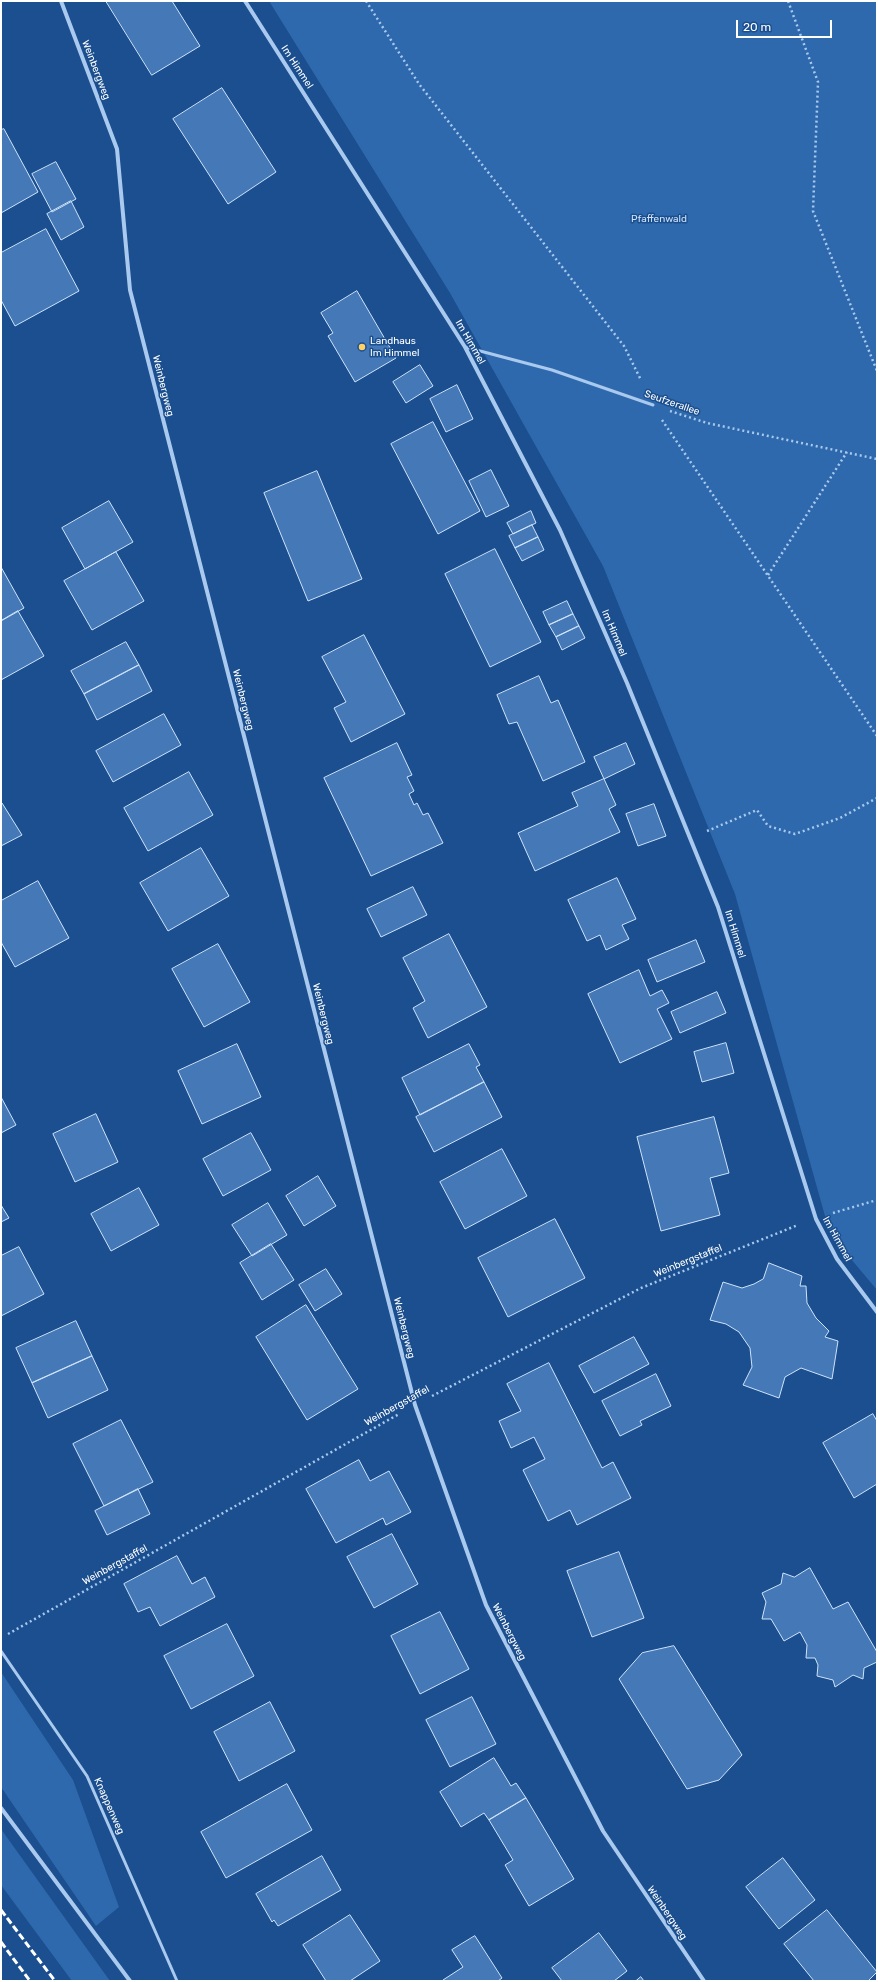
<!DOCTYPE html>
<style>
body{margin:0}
#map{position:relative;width:878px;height:1982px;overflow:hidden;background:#1b4f8f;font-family:Rubik,sans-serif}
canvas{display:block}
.frame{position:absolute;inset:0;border:2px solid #fff;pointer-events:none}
.scale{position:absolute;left:736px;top:20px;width:96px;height:18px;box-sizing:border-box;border:2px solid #fff;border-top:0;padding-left:5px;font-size:12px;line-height:14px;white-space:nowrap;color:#fff;-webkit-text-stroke:3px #1b4f8f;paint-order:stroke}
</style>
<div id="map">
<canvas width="878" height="1982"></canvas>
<div class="frame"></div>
<div class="scale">20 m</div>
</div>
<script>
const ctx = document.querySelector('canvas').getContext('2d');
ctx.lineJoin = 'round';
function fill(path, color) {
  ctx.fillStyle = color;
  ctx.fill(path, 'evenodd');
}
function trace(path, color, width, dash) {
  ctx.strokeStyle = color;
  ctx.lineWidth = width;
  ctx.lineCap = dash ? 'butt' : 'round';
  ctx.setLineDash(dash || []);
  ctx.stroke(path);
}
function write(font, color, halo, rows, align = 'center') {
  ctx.font = font + ' Rubik,sans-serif';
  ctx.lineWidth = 3;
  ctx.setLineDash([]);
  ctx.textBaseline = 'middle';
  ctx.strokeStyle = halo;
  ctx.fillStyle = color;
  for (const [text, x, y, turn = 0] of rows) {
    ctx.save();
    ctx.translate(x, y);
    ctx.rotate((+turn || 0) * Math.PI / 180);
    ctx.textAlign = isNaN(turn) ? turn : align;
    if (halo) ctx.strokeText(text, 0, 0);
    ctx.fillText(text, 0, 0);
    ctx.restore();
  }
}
fill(new Path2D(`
 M269 1H877V1290L830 1234 735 894 603 566 450 293Z
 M1 1672 73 1780 119 1907 96 1926 1 1787Z
 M1 1829 110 1981H72L1 1885Z`), '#2e69ad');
const building = new Path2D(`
 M106 1H172L200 46 152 75Z
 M222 88 276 172 228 204 173 119Z
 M4 129 38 192 1 213V130Z
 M56 162 76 199 52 212 32 174Z
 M71 201 84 227 61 240 47 214Z
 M46 229 79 291 15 326 1 300V253Z
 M357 291 396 358 355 382 328 336 333 333 321 313Z
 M420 365 433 386 406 403 393 382Z
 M457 385 473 419 446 432 430 399Z
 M433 422 480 511 438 534 391 444Z
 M491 470 509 506 486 517 469 481Z
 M317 471 362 579 308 601 264 493Z
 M109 501 133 542 85 569 62 528Z
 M531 511 536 523 513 534 507 523Z
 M532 525 538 537 515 548 509 536Z
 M538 537 544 550 522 561 515 548Z
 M495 549 541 642 490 667 445 574Z
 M116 552 144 601 92 630 64 581Z
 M1 567 24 608 1 621Z
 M567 601 573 614 549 625 543 612Z
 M18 611 44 656 1 680V621Z
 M573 614 579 626 556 637 549 625Z
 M579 626 585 638 562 650 556 637Z
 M364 635 405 714 351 742 334 708 346 702 322 657Z
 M126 642 139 665 84 694 71 671Z
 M139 665 152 691 97 720 84 694Z
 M539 676 551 703 558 700 585 762 543 781 517 722 509 724 497 695Z
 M164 714 181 745 113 782 96 751Z
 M397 743 412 775 407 777 414 791 409 794 414 805 417 803 423 815 428 813 443 843 371 876 324 778Z
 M626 743 635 764 604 779 594 757Z
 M189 772 213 815 148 851 124 808Z
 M604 779 616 805 609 809 620 832 535 871 518 833 578 806 572 793Z
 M1 803H2L22 835 1 846Z
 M654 804 666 836 638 846 626 814Z
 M201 848 229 896 168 931 140 883Z
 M617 878 636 919 622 925 629 939 606 950 600 935 587 941 568 900Z
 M38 881 69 938 15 967 1 942V901Z
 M413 887 427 915 381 937 367 909Z
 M449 934 487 1007 428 1038 413 1008 425 1001 403 958Z
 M696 940 705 962 657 982 648 960Z
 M218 944 250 1002 204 1027 172 969Z
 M639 970 650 996 662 990 669 1003 657 1009 672 1039 620 1063 588 994Z
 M717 992 726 1013 680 1033 671 1012Z
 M726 1043 734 1073 702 1082 694 1052Z
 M237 1044 261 1097 202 1124 178 1071Z
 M469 1044 480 1065 476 1067 484 1082 420 1115 402 1078Z
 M484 1082 502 1117 434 1152 416 1117Z
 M1 1097 16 1125 1 1133Z
 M96 1114 118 1162 75 1182 53 1134Z
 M714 1117 729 1173 710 1178 720 1215 661 1231 637 1137Z
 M251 1133 271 1170 223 1196 203 1159Z
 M502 1149 527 1196 465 1229 440 1182Z
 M318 1176 336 1206 304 1226 286 1196Z
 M139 1188 159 1225 111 1251 91 1214Z
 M268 1203 287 1235 252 1256 232 1225Z
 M1 1205 9 1218 1 1222Z
 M555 1219 585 1278 508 1317 478 1258Z
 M271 1244 294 1280 262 1300 240 1263Z
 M19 1247 44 1294 1 1316V1256Z
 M769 1263 802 1276 800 1286H806L807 1303 816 1318 829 1331 825 1337 838 1341 832 1379 801 1368 785 1377 779 1398 743 1385 752 1367 750 1348 739 1332 726 1324 710 1320 723 1282 742 1288 754 1284 763 1279Z
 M326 1269 342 1294 315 1311 299 1285Z
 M306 1305 358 1389 307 1420 256 1337Z
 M76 1321 92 1356 32 1383 16 1348Z
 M634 1337 649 1364 594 1393 579 1366Z
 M92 1356 108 1390 48 1418 32 1383Z
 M549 1363 602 1468 613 1462 631 1498 577 1525 570 1510 548 1521 523 1470 545 1459 534 1437 511 1448 499 1421 521 1411 507 1384Z
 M656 1374 671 1406 640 1421 642 1425 620 1436 602 1401Z
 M873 1414 877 1421V1484L854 1498 823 1443Z
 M121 1420 153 1482 104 1506 73 1444Z
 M359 1460 370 1481 389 1471 411 1512 386 1525 383 1518 336 1543 306 1489Z
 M138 1489 150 1514 107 1535 95 1511Z
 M392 1534 418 1584 374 1608 347 1557Z
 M619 1552 644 1618 592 1637 567 1571Z
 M177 1556 192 1584 205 1577 215 1597 160 1626 150 1607 138 1612 124 1584Z
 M810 1568 833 1609 848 1602 877 1652V1662L864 1668 863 1679 853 1675 835 1687 833 1680 817 1676 818 1665 815 1658H806L807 1645 800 1632 784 1641 771 1619H762L766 1602 762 1593 781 1584 783 1573 794 1577Z
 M440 1612 469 1669 420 1694 391 1636Z
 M227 1624 254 1676 191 1709 164 1656Z
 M674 1646 742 1755 719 1780 687 1789 619 1679 642 1653Z
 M472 1697 496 1744 450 1767 426 1720Z
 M270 1702 295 1751 239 1781 214 1732Z
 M494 1758 511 1786 516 1783 526 1798 489 1820 484 1813 461 1827 440 1792Z
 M287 1784 312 1830 226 1878 201 1832Z
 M526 1798 574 1879 529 1906 505 1865 513 1860 489 1820Z
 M322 1856 341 1890 278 1926 274 1920 272 1922 256 1894Z
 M783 1858 815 1900 779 1929 746 1887Z
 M827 1910 877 1972 868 1981H814L784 1944Z
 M350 1915 380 1961 350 1981H326L303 1945Z
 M599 1933 627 1971 614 1981H562L552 1968Z
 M475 1936 502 1978 498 1981H444L443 1980 463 1967 452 1950Z
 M641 1977 644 1981H636Z`);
fill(building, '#4478b7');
trace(building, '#cfe3fa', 1);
trace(new Path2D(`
 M366 1 419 84 624 346 641 380
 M788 1 818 82 813 211 877 371
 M670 411 707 423 877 459
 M662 420 877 736
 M768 575 847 452
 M707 831 757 810 768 826 795 834 840 818 877 798
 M833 1213 877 1200
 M432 1396 641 1288 798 1225
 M8 1634 399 1414`), '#a9c9ee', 2.5, [2, 3]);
trace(new Path2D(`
 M465 347 552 370 653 405
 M1 1651 87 1776 177 1981`), '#a9c9ee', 3);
trace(new Path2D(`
 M61 1 117 149 130 290 415 1405 486 1605 603 1831 704 1981
 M245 1 465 347 560 530 627 683 718 907 816 1219 837 1259 877 1312
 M1 1808 130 1981`), '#a9c9ee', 4);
trace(new Path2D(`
 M1 1910 55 1981
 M1 1942 30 1981`), '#fff', 3, [7, 3]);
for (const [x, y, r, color] of [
 [362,347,4,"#ffd166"]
]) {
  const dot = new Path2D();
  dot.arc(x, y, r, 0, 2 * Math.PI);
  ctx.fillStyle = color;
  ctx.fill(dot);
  trace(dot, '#1b4f8f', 1.5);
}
write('10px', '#fff', '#1b4f8f', [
 ["Im Himmel",297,67,57],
 ["Weinbergweg",96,70,69],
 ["Im Himmel",470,342,60],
 ["Weinbergweg",163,386,76],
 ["Seufzerallee",672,403,19],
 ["Im Himmel",614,633,67],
 ["Weinbergweg",243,700,76],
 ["Im Himmel",735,934,73],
 ["Weinbergweg",323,1014,76],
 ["Im Himmel",837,1239,61],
 ["Weinbergstaffel",688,1261,-22],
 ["Weinbergweg",404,1328,76],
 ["Weinbergstaffel",397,1406,-29],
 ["Weinbergstaffel",115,1565,-29],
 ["Weinbergweg",509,1632,63],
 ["Knappenweg",109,1806,66],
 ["Weinbergweg",667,1913,56]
]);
write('10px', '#cfe3fa', '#1b4f8f', [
 ["Pfaffenwald",659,219]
]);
write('10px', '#fff', '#1b4f8f', [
 ["Landhaus",370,341],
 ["Im Himmel",370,353]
], 'left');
</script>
